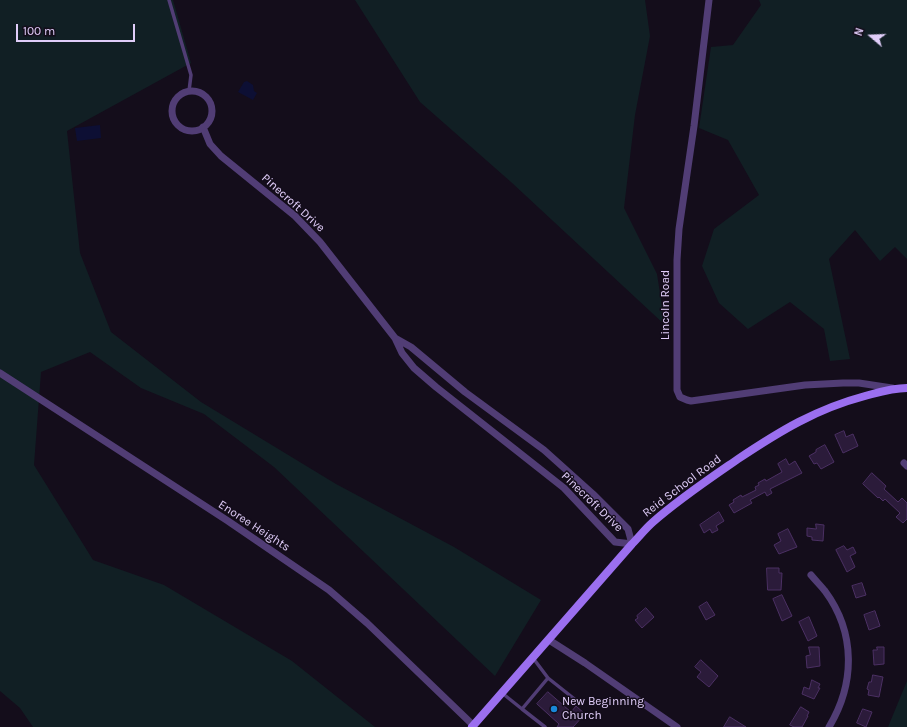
<!DOCTYPE html>
<style>
body{margin:0}
#map{position:relative;width:907px;height:727px;overflow:hidden;background:#140d1b;font-family:Karla,sans-serif}
canvas{display:block}
.north{position:absolute;left:851px;top:16px;width:40px;height:40px;-webkit-text-stroke:3px #140d1b;paint-order:stroke;rotate:289deg;font-size:11px;font-weight:700;line-height:16px;text-align:center;color:#e0cdf9}
.north::after{content:'';display:block;margin:auto;width:14px;height:18px;background:#e0cdf9;clip-path:polygon(50% 0,100% 100%,50% 72%,0 100%)}
.scale{position:absolute;left:16px;top:24px;width:119px;height:18px;box-sizing:border-box;border:2px solid #e0cdf9;border-top:0;padding-left:5px;font-size:12px;line-height:14px;white-space:nowrap;color:#e0cdf9;-webkit-text-stroke:3px #140d1b;paint-order:stroke}
</style>
<div id="map">
<canvas width="907" height="727"></canvas>
<div class="north">N</div>
<div class="scale">100 m</div>
</div>
<script>
const ctx = document.querySelector('canvas').getContext('2d');
ctx.lineJoin = 'round';
function fill(path, color) {
  ctx.fillStyle = color;
  ctx.fill(path, 'evenodd');
}
function trace(path, color, width, dash) {
  ctx.strokeStyle = color;
  ctx.lineWidth = width;
  ctx.lineCap = dash ? 'butt' : 'round';
  ctx.setLineDash(dash || []);
  ctx.stroke(path);
}
function write(font, color, halo, rows, align = 'center') {
  ctx.font = font + ' Karla,sans-serif';
  ctx.lineWidth = 3;
  ctx.setLineDash([]);
  ctx.textBaseline = 'middle';
  ctx.strokeStyle = halo;
  ctx.fillStyle = color;
  for (const [text, x, y, turn = 0] of rows) {
    ctx.save();
    ctx.translate(x, y);
    ctx.rotate((+turn || 0) * Math.PI / 180);
    ctx.textAlign = isNaN(turn) ? turn : align;
    if (halo) ctx.strokeText(text, 0, 0);
    ctx.fillText(text, 0, 0);
    ctx.restore();
  }
}
fill(new Path2D(`
 M0 0H173L191 63 67 131 80 253 111 332 201 402 336 484 454 547 541 600 495 676 274 467 204 414 141 388 90 352 41 372 34 465 93 560 164 585 292 661 375 727H33L20 708 0 691Z
 M355 0H645L650 36 635 115 624 208 657 274 665 325 511 182 420 102Z
 M759 0H907V259L895 247 880 261 855 230 829 259 850 359 830 361 824 329 790 302 748 329 719 303 702 266 714 229 759 195 728 140 699 128 711 47 733 45 761 5Z
 M907 681V727H888Z`), '#111f24');
fill(new Path2D(`
 M247 81 253 85 254 91 257 93 253 100 238 92 244 82Z
 M100 125 101 138 77 141 75 128Z`), '#0d0f34');
const building = new Path2D(`
 M844 431 846 437 853 434 858 446 843 453 835 435Z
 M825 445 834 462 821 469 817 463 814 464 809 456 816 452V450Z
 M786 459 789 465 795 461 802 473 770 489 772 493 767 496 765 492 750 500 752 503 734 513 729 505 734 502 733 500 741 495 742 497 756 490 755 487 759 485 758 483 765 479 766 481 782 472 778 464Z
 M872 473 886 486 884 489 898 502 902 498 907 503V519L903 523 896 517 900 513 885 499 883 501 879 497 878 498 863 484Z
 M719 512 724 521 716 526 718 530 712 533 710 529 704 533 700 525Z
 M816 524 824 525 823 541 812 540V537L807 536V528L816 529Z
 M788 529 797 547 779 554 774 545 781 541 778 534Z
 M844 546 847 550 853 547 856 553 850 556 855 567 847 572 836 550Z
 M767 568H779V573H782L781 590H768Z
 M862 583 866 595 856 598 852 586Z
 M782 595 792 616 782 621 773 599Z
 M707 602 715 615 706 620 699 607Z
 M646 608 654 617 642 628 635 620 638 618 637 616Z
 M875 611 880 626 869 630 864 615Z
 M809 617 817 636 808 641 799 622Z
 M809 647H819L820 666 807 668 806 656 810 655Z
 M877 647H884V664L874 665 873 650H877Z
 M701 660 718 676 709 687 697 677 701 672 695 667Z
 M873 675 883 677 879 697 868 695 869 690 867 689 869 682H871Z
 M812 680 820 684 818 688H820L814 699 802 694 804 687 809 689Z
 M548 692 571 712 576 706 585 714 573 727H557L559 724 537 704Z
 M801 707 809 712 807 716H808L802 727H794L790 725Z
 M863 709 872 712 866 727 857 723Z
 M730 717 746 727H724Z`);
fill(building, '#2b1b3a');
trace(building, '#4b3063', 1);
trace(new Path2D(`
 M169 0 191 75 189 91
 M548 678 577 701
 M502 693 522 709 548 678 533 658
 M522 709 545 727`), '#513d75', 3.5);
trace(new Path2D(`
 M709 0 694 126 679 229 677 260V390L680 397 687 400 691 401 805 385 843 383H859L892 388
 M172 111a20 20 0 1 1 40 0a20 20 0 1 1-40 0Z
 M203 127 210 144 221 156 295 216 320 242 395 338 402 353 414 368 436 387 564 488 615 542 632 544 628 529 593 494 544 450 465 392 411 347 395 338
 M0 373 228 521 329 590 367 623 473 725
 M904 463 907 466
 M811 575C816 581 821 586 825 591 856 633 855 684 829 727
 M549 640 585 663 677 727`), '#513d75', 7);
trace(new Path2D(`
 M472 727 632 544C639 537 645 529 653 522 679 499 709 479 738 459 780 431 816 409 865 396 880 392 892 388 907 388`), '#9b6fef', 8);
for (const [x, y, r, color] of [
 [554,709,4,"#1988d9"]
]) {
  const dot = new Path2D();
  dot.arc(x, y, r, 0, 2 * Math.PI);
  ctx.fillStyle = color;
  ctx.fill(dot);
  trace(dot, '#140d1b', 1.5);
}
write('12px', '#e0cdf9', '#140d1b', [
 ["Pinecroft Drive",293,203,42],
 ["Lincoln Road",666,305,-90],
 ["Reid School Road",682,486,-37],
 ["Pinecroft Drive",592,502,44],
 ["Enoree Heights",254,526,33]
]);
write('12px', '#e0cdf9', '#140d1b', [
 ["New Beginning",562,702],
 ["Church",562,716]
], 'left');
</script>
